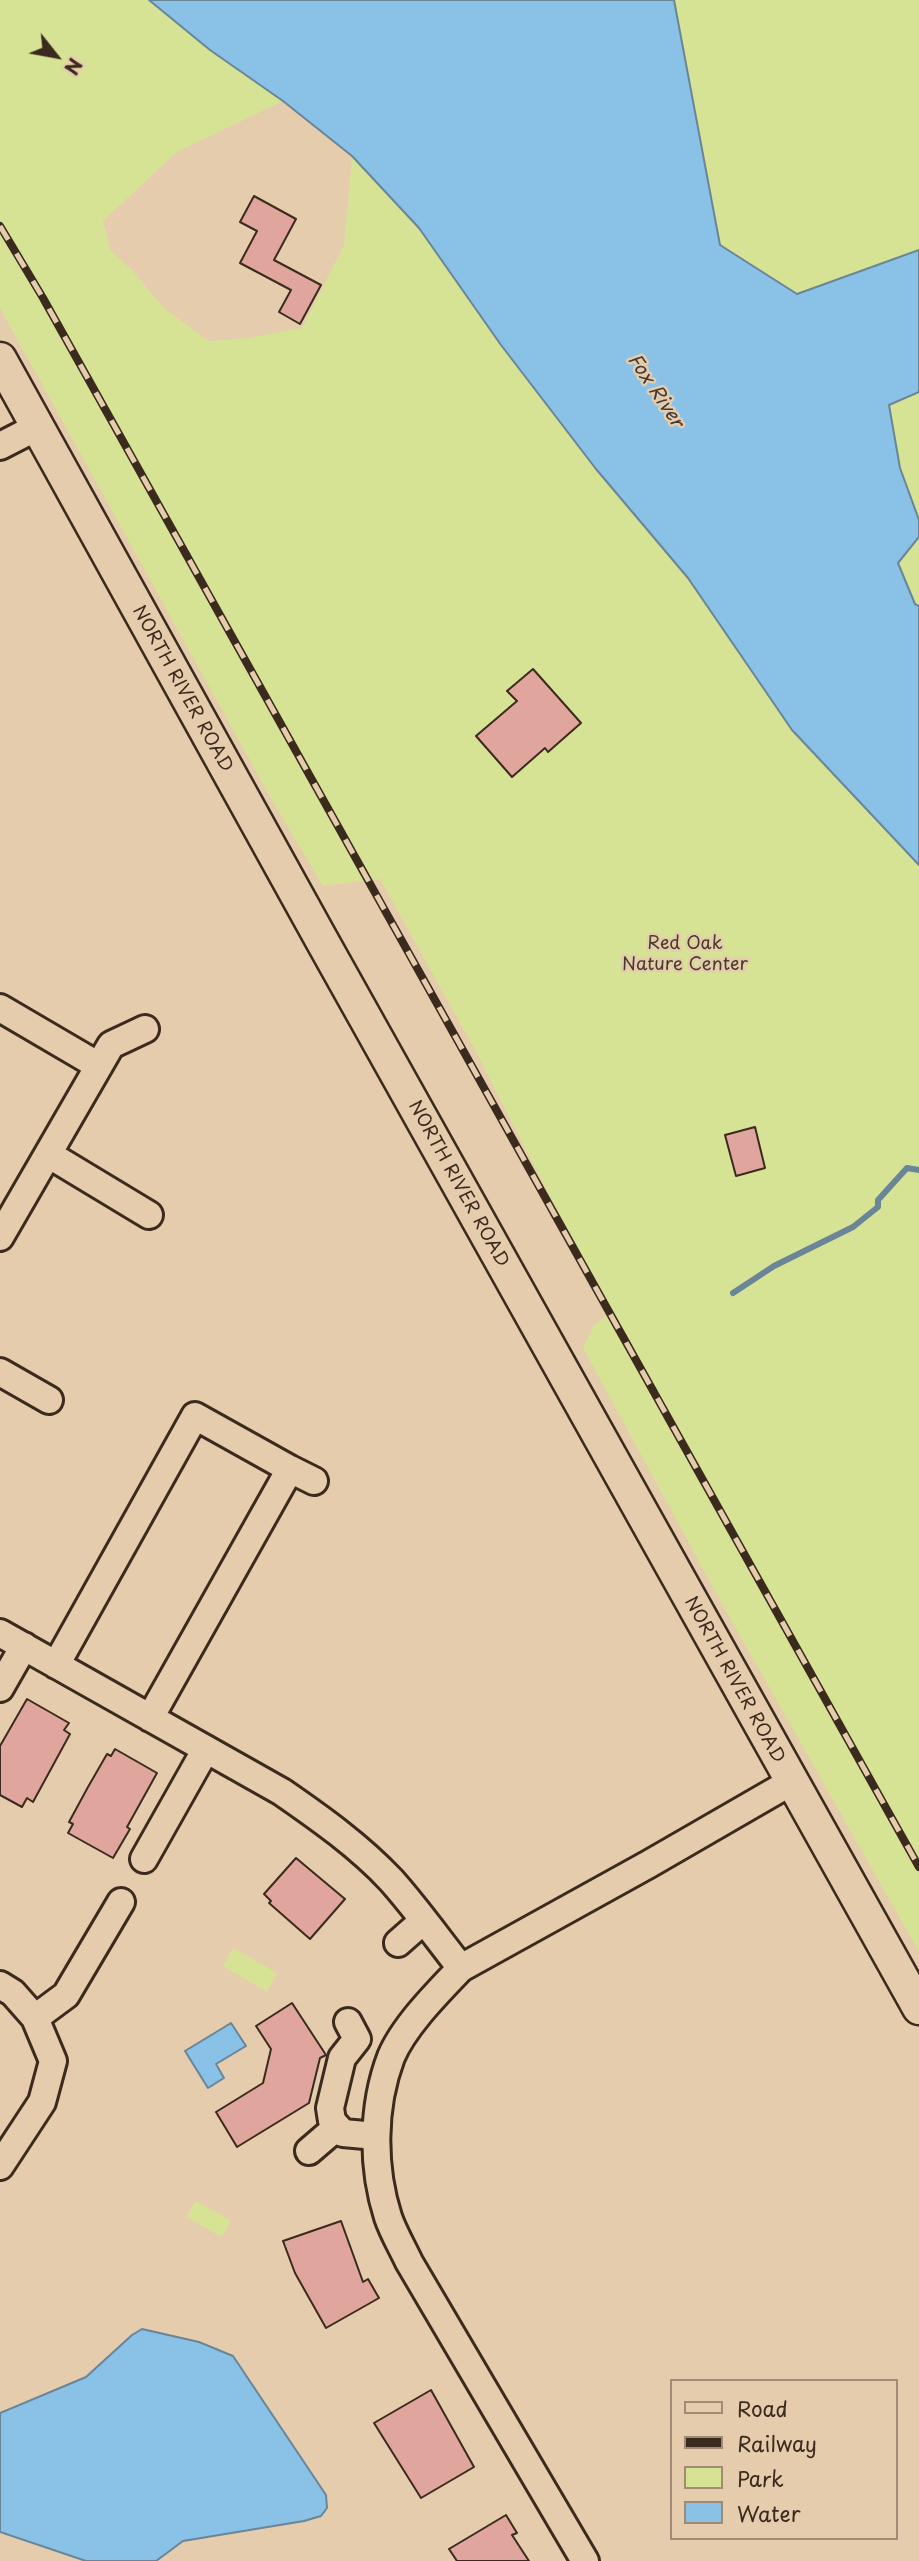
<!DOCTYPE html>
<style>
body{margin:0}
#map{position:relative;width:919px;height:2561px;overflow:hidden;background:#e5ccad;font-family:"Playpen Sans",sans-serif}
canvas{display:block}
.legend{position:absolute;left:670px;top:2379px;width:228px;height:161px;box-sizing:border-box;background:#e5ccad;border:2px solid #a18b74;margin:0;padding:9px 12px;list-style:none;font-size:21px;color:#3b2a1e}
.legend li{display:flex;align-items:center;gap:14px;height:35px}
.legend b{width:35px;border:2px solid #a18b74}
.north{position:absolute;left:21px;top:21px;width:70px;height:70px;-webkit-text-stroke:5px #e5ccad;paint-order:stroke;rotate:121deg;font-size:19px;font-weight:700;line-height:28px;text-align:center;color:#3b2a1e}
.north::after{content:'';display:block;margin:auto;width:24px;height:32px;background:#3b2a1e;clip-path:polygon(50% 0,100% 100%,50% 72%,0 100%)}
</style>
<div id="map">
<canvas width="919" height="2561"></canvas>
<ul class="legend">
<li><b style="height:9px;background:#e5ccad"></b>Road</li>
<li><b style="height:9px;background:#3b2a1e"></b>Railway</li>
<li><b style="height:19px;background:#d6e294"></b>Park</li>
<li><b style="height:19px;background:#89c1e7"></b>Water</li>
</ul>
<div class="north">N</div>
</div>
<script>
const ctx = document.querySelector('canvas').getContext('2d');
ctx.lineJoin = 'round';
function fill(path, color) {
  ctx.fillStyle = color;
  ctx.fill(path, 'evenodd');
}
function trace(path, color, width, dash) {
  ctx.strokeStyle = color;
  ctx.lineWidth = width;
  ctx.lineCap = dash ? 'butt' : 'round';
  ctx.setLineDash(dash || []);
  ctx.stroke(path);
}
function write(font, color, halo, rows, align = 'center') {
  ctx.font = font + ' "Playpen Sans",sans-serif';
  ctx.lineWidth = 5;
  ctx.setLineDash([]);
  ctx.textBaseline = 'middle';
  ctx.strokeStyle = halo;
  ctx.fillStyle = color;
  for (const [text, x, y, turn = 0] of rows) {
    ctx.save();
    ctx.translate(x, y);
    ctx.rotate((+turn || 0) * Math.PI / 180);
    ctx.textAlign = isNaN(turn) ? turn : align;
    if (halo) ctx.strokeText(text, 0, 0);
    ctx.fillText(text, 0, 0);
    ctx.restore();
  }
}
fill(new Path2D(`
 M0 0H149L210 50 283 101 177 152 103 221 111 251 133 271 164 308 209 341 248 338 302 328 344 245 352 156 419 228 501 345 596 469 688 578 792 730 919 865V1952L721 1602 583 1348 594 1325 610 1314 474 1048 380 879 323 886 269 795 0 308Z
 M674 0H919V250L797 294 720 245Z
 M919 392V520L900 468 889 404Z
 M919 537V606L915 604 897 563Z
 M233 1948 277 1973 267 1992 223 1966Z
 M196 2201 231 2221 222 2237 186 2217Z`), '#d6e294');
const water = new Path2D(`
 M149 0H674L720 245 797 294 919 250V392L889 405 900 468 919 520V537L898 563 915 604 919 606V865L792 730 688 578 596 469 501 345 419 228 352 156 283 101 210 50Z
 M231 2023 246 2046 216 2064 224 2078 208 2088 185 2051Z
 M142 2329 199 2342 233 2356 326 2495 327 2508 321 2516 304 2521 183 2541 156 2561H86L0 2532V2413L86 2377 132 2335Z`);
fill(water, '#89c1e7');
trace(water, '#6a8597', 2);
trace(new Path2D(`
 M733 1293 774 1266 853 1227 878 1207V1200L907 1168 919 1170`), '#6a8597', 6);
const building = new Path2D(`
 M254 196 296 219 274 260 321 285 300 324 279 312 291 290 240 263 257 231 240 222Z
 M533 669 581 723 548 752 545 748 512 777 476 736 517 701 507 691Z
 M755 1127 765 1168 736 1176 725 1135Z
 M27 1699 69 1723 64 1730 70 1734 33 1802 27 1798 22 1807 0 1795V1746Z
 M115 1749 157 1773 127 1827 130 1829 113 1858 68 1833 73 1824 69 1822 88 1787 107 1754 111 1756Z
 M296 1858 345 1899 310 1939 269 1903 271 1901 264 1894Z
 M292 2003 326 2055 320 2058 309 2103 237 2147 216 2112 263 2083 271 2049 256 2026Z
 M341 2221 363 2282 368 2279 379 2298 326 2328 295 2273 283 2241Z
 M431 2390 474 2467 421 2498 374 2423Z
 M506 2515 517 2533 512 2535 529 2561H457L449 2549Z`);
fill(building, '#e0a69d');
trace(building, '#3b2a1e', 2);
const minor = new Path2D(`
 M0 446 39 426
 M0 1008 99 1066
 M48 1154 149 1215
 M0 1237 111 1045 145 1029
 M0 1372 49 1400
 M290 1469 314 1481
 M0 1633 282 1792C321 1819 359 1846 391 1880 416 1908 438 1939 461 1968L649 1864 791 1782
 M56 1665 195 1416 290 1469 150 1718
 M0 1688 24 1646
 M144 1859 206 1749
 M398 1943 423 1921
 M461 1968C438 1992 404 2026 391 2057 372 2107 372 2167 388 2217 393 2232 402 2247 409 2262L585 2561
 M0 1985 13 1993 35 2018 53 2061 42 2102 0 2166
 M35 2018 66 1995 121 1902
 M348 2022 357 2039 342 2058 330 2108 332 2121 343 2133 376 2136
 M309 2151 337 2127`);
const major = new Path2D(`
 M0 359 320 937 919 2008`);
trace(minor, '#3b2a1e', 32);
trace(major, '#3b2a1e', 37);
trace(minor, '#e5ccad', 26);
trace(major, '#e5ccad', 32);
const rail = new Path2D(`
 M0 226 43 298 919 1867`);
trace(rail, '#3b2a1e', 8);
trace(rail, '#e5ccad', 5, [16]);
write('18px', '#3b2a1e', '#e5ccad', [
 ["NORTH RIVER ROAD",182,689,61],
 ["NORTH RIVER ROAD",458,1184,61],
 ["NORTH RIVER ROAD",734,1680,61]
]);
write('18px', '#4a3c2a', '#e5ccad', [
 ["Red Oak",685,944],
 ["Nature Center",685,965]
]);
write('italic 19px', '#433932', '#e5ccad', [
 ["Fox River",655,391,56]
]);
</script>
